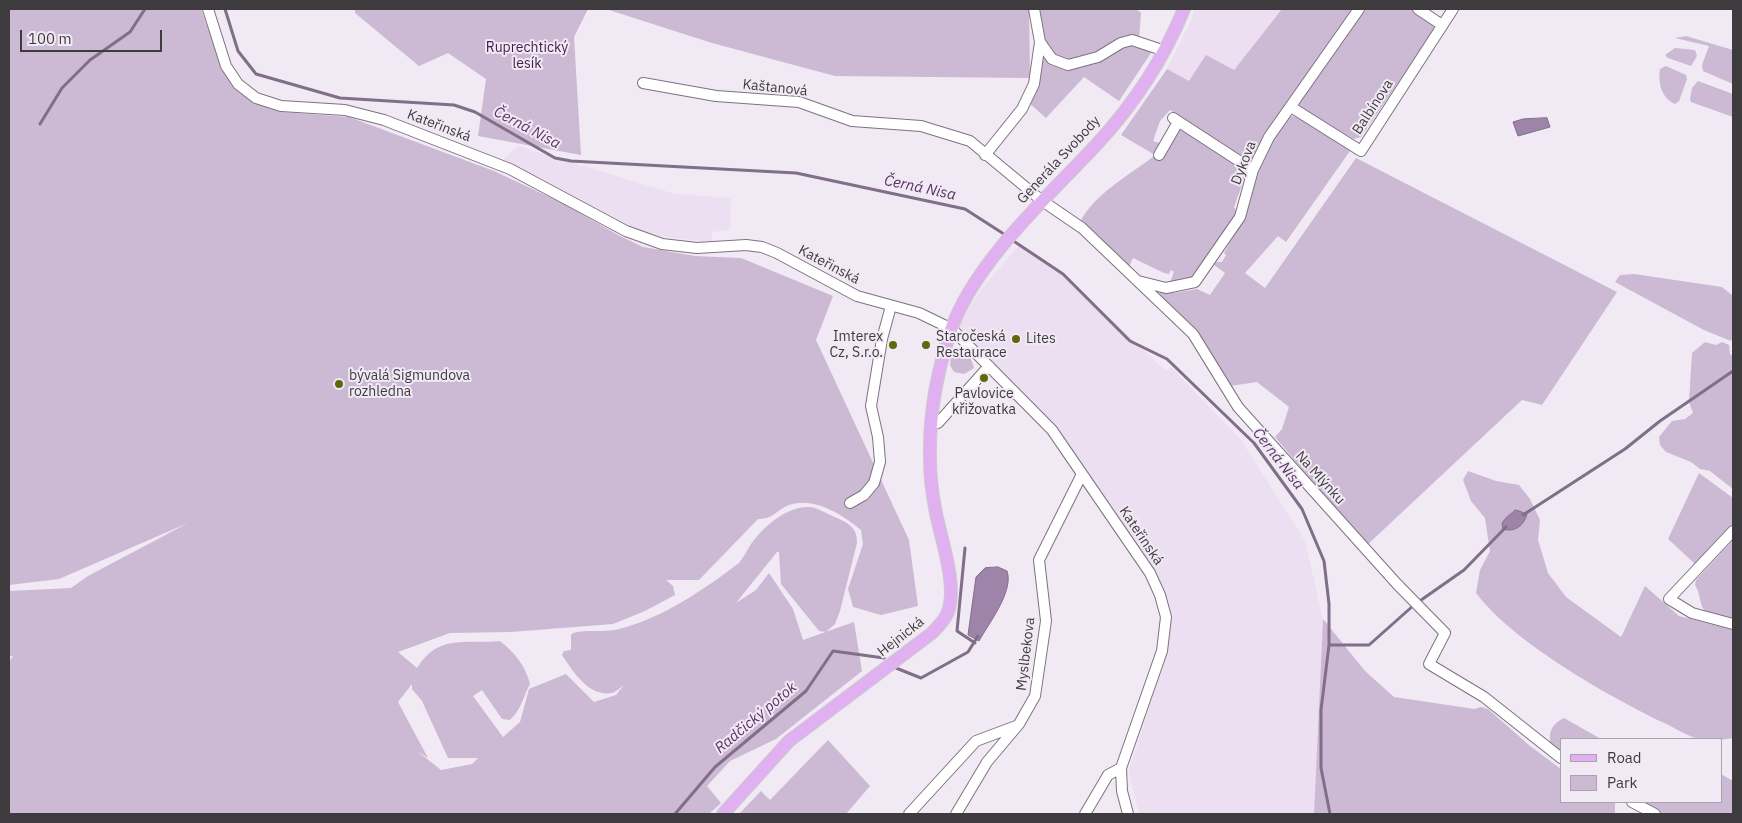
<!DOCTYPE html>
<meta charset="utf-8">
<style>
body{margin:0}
#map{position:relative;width:1742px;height:823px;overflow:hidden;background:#f1e9f4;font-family:"IBM Plex Sans",sans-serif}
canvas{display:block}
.frame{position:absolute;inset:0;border:10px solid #3e3b3f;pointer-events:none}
.legend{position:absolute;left:1560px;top:738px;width:162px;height:65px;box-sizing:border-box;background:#f1e9f4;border:1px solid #a9a3ac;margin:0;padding:6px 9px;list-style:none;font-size:15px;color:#3e3b3f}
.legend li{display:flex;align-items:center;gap:10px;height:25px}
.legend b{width:25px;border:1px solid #a9a3ac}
.scale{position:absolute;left:20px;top:30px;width:142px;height:22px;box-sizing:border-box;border:2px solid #3e3b3f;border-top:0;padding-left:6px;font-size:15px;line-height:18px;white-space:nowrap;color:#3e3b3f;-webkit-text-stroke:4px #f1e9f4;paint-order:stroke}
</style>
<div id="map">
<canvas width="1742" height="823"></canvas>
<div class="frame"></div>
<ul class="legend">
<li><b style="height:6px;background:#e0b0f1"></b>Road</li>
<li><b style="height:14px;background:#ccb9d4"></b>Park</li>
</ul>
<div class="scale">100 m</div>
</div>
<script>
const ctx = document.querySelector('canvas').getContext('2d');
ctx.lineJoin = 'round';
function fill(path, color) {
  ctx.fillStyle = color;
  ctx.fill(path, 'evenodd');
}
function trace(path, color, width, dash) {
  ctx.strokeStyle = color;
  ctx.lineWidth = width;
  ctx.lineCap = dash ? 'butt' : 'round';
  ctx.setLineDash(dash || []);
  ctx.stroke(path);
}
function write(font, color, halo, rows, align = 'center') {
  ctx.font = font + ' "IBM Plex Sans",sans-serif';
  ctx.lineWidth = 4;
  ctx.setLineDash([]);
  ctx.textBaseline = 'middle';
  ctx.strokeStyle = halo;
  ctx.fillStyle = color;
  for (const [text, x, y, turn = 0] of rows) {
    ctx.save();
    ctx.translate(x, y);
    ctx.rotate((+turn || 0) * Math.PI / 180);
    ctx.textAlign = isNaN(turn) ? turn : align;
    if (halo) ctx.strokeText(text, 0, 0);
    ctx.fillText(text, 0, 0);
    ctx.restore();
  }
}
fill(new Path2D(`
 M1194 9H1282L1234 70 1189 81 1167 69 1192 19Z
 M518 146 675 194 731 198 730 230 712 232V242L667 237 644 233 543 179 502 161Z
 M1020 244 1058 269 1166 371 1171 367 1241 440 1305 541 1323 619 1314 814H1139L1129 771 1168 647 1171 616 1160 584 1124 525 1079 461 1037 408 957 326 981 290Z`), '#ecdff1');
fill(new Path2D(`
 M9 9H201L223 71 238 91 254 103 280 112 349 117 494 171 564 204 618 235 643 247 695 256 741 258 833 296 816 340 909 540 918 606 881 615 853 607 848 589 863 544 861 530C843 515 814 496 789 505 776 510 774 519 758 519L699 580H666L673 586 675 595 645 611 613 624 511 632 450 633 398 652 417 668C438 634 465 644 500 641 515 653 525 665 530 684 523 697 521 710 510 720L502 719 482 690 473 696 503 737 520 722 529 689 566 674 594 702 616 695 624 685C621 687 616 692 612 693 588 697 573 671 562 655L564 651 571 650V635L573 633C588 629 604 633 619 629 663 618 703 590 739 563 744 557 747 550 751 544 763 527 787 506 809 507 817 507 829 515 837 518 850 524 857 528 857 543L840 611 835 624 826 632 819 631 781 584 779 552H777L736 603 756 590 769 573 793 609 803 640 854 622 862 671 776 739 730 761 707 786 721 803 709 814H9V662L13 656H9V591L71 588 88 576 188 523 59 579 9 585ZM412 684V689L422 701 448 758H478L472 764 441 770 417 751 428 758 398 702Z
 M355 9H588L574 37 581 155 478 136 486 79 448 53 419 66 355 13Z
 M606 9H1029L1030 78 835 76 712 43Z
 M1038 9H1136L1141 13 1139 39C1121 45 1072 69 1057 59 1043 49 1041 24 1038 9Z
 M1282 9H1355L1269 129 1252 159 1246 161 1170 110 1160 121 1153 141 1162 144 1178 128 1182 127 1243 168 1246 174 1234 207 1239 215 1192 278 1169 285 1174 272 1171 270 1169 274 1164 273 1133 258 1129 267 1080 222C1096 192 1129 176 1155 155L1121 135 1167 69 1189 81 1206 55 1234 70Z
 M1363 9H1412L1435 25V29L1361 137 1354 139 1298 107 1297 102Z
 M1686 36 1733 50V84L1703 71 1702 65 1709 46 1675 38Z
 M1131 43 1153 50 1119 101 1084 77 1046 118 1028 102 1042 56 1046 54 1069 68Z
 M1675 48 1695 50 1697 56 1691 66 1668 58 1665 55Z
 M1666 66 1686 75 1687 79 1679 101 1675 104C1661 98 1658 82 1660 69Z
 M1698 81 1733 94V117L1691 102 1690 99 1692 88Z
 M1294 116 1352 148 1286 242 1278 236 1245 273 1265 288 1356 158 1617 292 1542 405 1522 400 1366 546 1275 437 1282 429 1289 407 1257 382 1230 386 1196 329 1159 294 1162 290 1174 293 1197 289 1210 295 1225 273 1213 264 1217 262H1222L1226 255 1224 253 1244 218 1265 152 1288 117Z
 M1634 274 1722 287 1733 296V336L1731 341 1704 330 1615 282 1620 275Z
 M1705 342 1716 345 1722 342 1729 345 1730 354 1733 356V489L1710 471 1700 469 1691 462 1666 452 1660 445 1659 437 1672 421 1685 419 1693 413 1689 402 1692 353Z
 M957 350C967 351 972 359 974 368L964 374 954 372 950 365 951 356Z
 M1468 471 1496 481 1519 485 1530 499 1540 520 1538 540 1548 573 1566 597 1621 637 1645 586 1679 616 1733 630V738C1723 740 1711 741 1700 739 1688 737 1674 727 1662 722 1606 695 1513 642 1476 593L1480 570 1490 551 1485 518 1471 501 1463 480Z
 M1699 473 1733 498V523L1695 564 1668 539Z
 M1733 540V618L1705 611C1699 605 1701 594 1695 585L1696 580Z
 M1323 619 1365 671 1394 697 1474 709 1481 707 1488 709 1530 746 1561 769V802H1615V814H1314Z
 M1564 718 1601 739H1561V753L1550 743C1549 729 1553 724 1564 718Z
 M828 740 870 786 846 814H739L761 791 770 800Z
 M1721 774 1733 781V814H1663L1639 802H1721Z`), '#ccb9d4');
const water = new Path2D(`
 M1547 118 1550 127 1518 136 1513 122 1523 119Z
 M1516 510 1527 514C1524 525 1515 533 1503 529L1502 523 1507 517Z
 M998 567 1007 571C1014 591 989 623 979 641L968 635 976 577 985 568Z`);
fill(water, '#9e84a8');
trace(water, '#816e88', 1);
trace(new Path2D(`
 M225 9 238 51 256 74 340 98 454 105 475 112 555 158 571 161 796 173 965 209 1007 236
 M40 124 62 88 90 60 130 32 145 9
 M1012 240 1063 274 1130 341 1167 359 1254 443 1302 509 1324 561 1329 604V645L1321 710V768L1330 814
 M1523 515 1625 449 1660 421 1733 371
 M965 548 957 631 975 643
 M1329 645H1369L1414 605 1464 570 1506 527
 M896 668 921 678 968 652 978 636
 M675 814 715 767 806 691 833 651 884 658`), '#816e88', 3);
const minor = new Path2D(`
 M208 9 226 66 238 84 256 98 281 106 345 110 384 120 510 169 626 231 662 244 697 248 746 245 762 247 777 253 857 296 919 313 952 329 1052 430 1150 573 1160 595 1166 617 1162 651 1121 768 1122 791 1128 814
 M1034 9 1040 42
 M1418 9 1442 25
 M643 83 716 96 799 102 852 121 921 126 970 141 1041 200 1082 228 1193 334 1238 407 1397 584 1445 633 1429 664 1484 697 1561 758
 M1291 107 1361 151 1453 9
 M1173 118 1253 170
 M985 155 1022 109 1034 84 1040 42 1052 59 1068 65 1098 57 1121 43 1132 40 1165 51
 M1159 155 1178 122
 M1138 281 1166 288 1195 282 1240 217 1253 170 1269 137 1359 9
 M931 423H938L989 366
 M850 503 864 495 874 483 880 462 878 437 871 406 882 339 891 306
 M1733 531 1669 599 1692 613 1733 624
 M1632 802 1655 814
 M909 814 976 741 1016 726
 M956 814 987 762 1019 724 1035 696 1046 621 1039 560 1082 474
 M1085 814 1108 775 1121 768`);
const major = new Path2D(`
 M723 814 789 741 932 633C938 627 945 620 948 612 958 584 940 537 935 508 932 492 930 475 930 459 929 416 937 371 951 330 975 261 1048 197 1097 144 1133 105 1164 58 1184 9`);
trace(minor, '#7b747e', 12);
trace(major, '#cdcccd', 14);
trace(minor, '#fff', 10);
trace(major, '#e0b0f1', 12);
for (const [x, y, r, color] of [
 [1016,339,5,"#5e690e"],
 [893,345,5,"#5e690e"],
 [926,345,5,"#5e690e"],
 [984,378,5,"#5e690e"],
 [339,384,5,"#5e690e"]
]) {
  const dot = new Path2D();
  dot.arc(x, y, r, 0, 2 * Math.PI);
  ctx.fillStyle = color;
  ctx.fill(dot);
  trace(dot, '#f1e9f4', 2);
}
write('14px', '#411e4d', '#f1e9f4', [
 ["Ruprechtický",527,48],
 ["lesík",527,64]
]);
write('14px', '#3e3b3f', '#f1e9f4', [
 ["Kaštanová",775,88,6],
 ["Balbínova",1373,107,-57],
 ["Kateřinská",439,126,21],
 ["Generála Svobody",1059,160,-47],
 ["Dykova",1244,163,-69],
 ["Kateřinská",829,265,28],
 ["Na Mlýnku",1320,478,48],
 ["Kateřinská",1141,536,56],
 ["Hejnická",901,637,-38],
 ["Myslbekova",1026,654,-83]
]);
write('14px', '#3e3b3f', '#f1e9f4', [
 ["Imterex",883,337,"right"],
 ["Cz, S.r.o.",883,353,"right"],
 ["Staročeská",936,337],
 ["Restaurace",936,353],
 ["Lites",1026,339],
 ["bývalá Sigmundova",349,376],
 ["rozhledna",349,392],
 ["Pavlovice",984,394,"center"],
 ["křižovatka",984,410,"center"]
], 'left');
write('italic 15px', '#573363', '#f1e9f4', [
 ["Černá Nisa",527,128,28],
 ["Černá Nisa",920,188,12],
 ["Černá Nisa",1278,459,52],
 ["Radčický potok",756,718,-40]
]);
</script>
